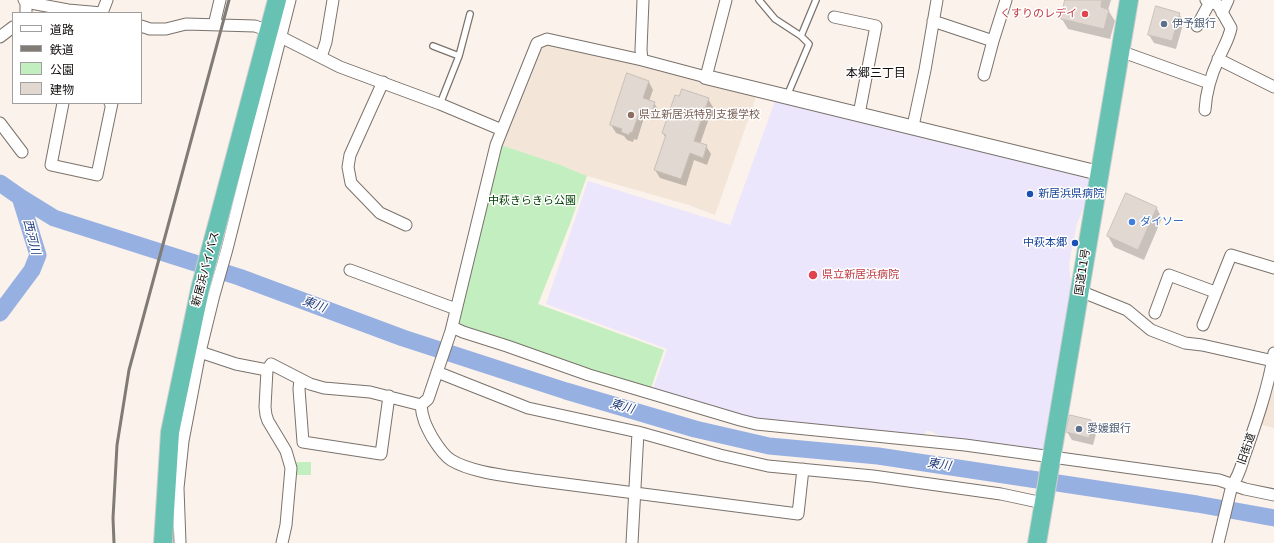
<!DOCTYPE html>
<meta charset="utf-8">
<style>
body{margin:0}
#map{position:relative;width:1274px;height:543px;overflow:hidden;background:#fbf2eb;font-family:"DejaVu Sans","Noto Sans JP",sans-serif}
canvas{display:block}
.legend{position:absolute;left:12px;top:12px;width:130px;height:92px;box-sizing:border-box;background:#fff;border:1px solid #a09f9e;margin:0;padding:5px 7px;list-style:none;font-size:12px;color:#110e0c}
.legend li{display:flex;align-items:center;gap:8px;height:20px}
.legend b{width:20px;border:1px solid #a09f9e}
</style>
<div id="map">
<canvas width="1274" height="543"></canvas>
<ul class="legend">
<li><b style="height:5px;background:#fff"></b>道路</li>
<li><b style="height:5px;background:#817b76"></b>鉄道</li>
<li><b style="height:11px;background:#c3eec0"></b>公園</li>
<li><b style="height:11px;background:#e1d8d1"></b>建物</li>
</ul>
</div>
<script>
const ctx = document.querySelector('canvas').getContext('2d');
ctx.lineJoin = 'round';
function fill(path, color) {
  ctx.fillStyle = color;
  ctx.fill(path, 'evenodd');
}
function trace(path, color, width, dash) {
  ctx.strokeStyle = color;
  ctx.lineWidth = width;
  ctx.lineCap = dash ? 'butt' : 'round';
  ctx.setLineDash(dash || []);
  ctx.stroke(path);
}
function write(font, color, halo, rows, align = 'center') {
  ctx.font = font + ' "DejaVu Sans","Noto Sans JP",sans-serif';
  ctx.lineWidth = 3;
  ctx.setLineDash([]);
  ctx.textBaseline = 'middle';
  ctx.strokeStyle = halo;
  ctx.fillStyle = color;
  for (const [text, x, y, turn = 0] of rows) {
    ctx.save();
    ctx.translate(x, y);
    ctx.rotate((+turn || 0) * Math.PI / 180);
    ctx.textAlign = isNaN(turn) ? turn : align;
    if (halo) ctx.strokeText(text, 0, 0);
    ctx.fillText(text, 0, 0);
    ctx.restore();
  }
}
fill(new Path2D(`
 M550 44 672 73 756 97 715 215 689 205 587 176 558 164 501 145 539 49Z
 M1274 377V428L1259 424Z`), '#f3e5d8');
fill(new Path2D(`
 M775 101 1087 177 1088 179 1089 182 1086 203 1077 223 1069 264 1071 286 1043 450 1036 451 942 437 941 436 930 431H926L924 437 893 435 885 431 816 427 748 418 653 389 667 349 546 304 588 181 730 225Z`), '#ece6fc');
fill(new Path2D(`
 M501 145 558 164 587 176 570 224 538 304 664 350 651 388 590 370 457 326Z
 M295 462H311V475H295Z`), '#c3eec0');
fill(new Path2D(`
 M1066 0H1111L1108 10 1115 21 1110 39 1068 29 1062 19Z
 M1179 14 1184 21 1176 49 1154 43 1149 35Z
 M649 82 653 90 649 101 654 103 659 111 656 119 645 115 637 140 634 139 633 142 627 140 624 136 616 133 611 125Z
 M708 99 713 107 700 144 706 146 711 154 707 165 694 160 686 186 660 178 655 170 666 139 663 133Z
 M1156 207 1162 218 1144 260 1114 247 1108 236Z
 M1091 421 1095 428V431L1096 434 1093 445 1072 440 1067 432Z`), '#0003');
trace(new Path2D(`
 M0 183 20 197 54 218 239 277 403 338 566 391 695 429 769 446 878 456 1197 504 1274 518
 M0 313 32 270 38 255 20 197`), '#97b0e2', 17);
const building = new Path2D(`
 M1065 0H1102L1101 7 1109 10 1104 29 1061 19Z
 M1156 6 1180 13 1172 41 1148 35Z
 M627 73 649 81 643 98 655 102 652 112 641 108 632 133 630 132 629 135 621 132 622 129 610 125Z
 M682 89 709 98 694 141 707 145 703 158 690 153 681 179 654 170 666 135 662 133 675 95 679 96Z
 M1126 193 1157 207 1138 250 1107 236Z
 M1070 415 1091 420 1090 424 1092 425 1089 438 1066 432Z`);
fill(building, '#e1d8d1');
trace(building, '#c9c0b9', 1);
const service = new Path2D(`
 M759 0 775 19 801 36
 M433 46 459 56 440 104
 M459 56 470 14
 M787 96 809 44 801 36 816 0`);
const minor = new Path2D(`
 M24 0 26 2 68 10 102 13
 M26 2V13
 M102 13 107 0
 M1222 13 1228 0
 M834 17 876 26 859 114
 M933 21 993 41 1006 0
 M214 25 220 0
 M141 26 150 29H166L186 24 255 26 269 31 340 67 440 104 502 130
 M1197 26 1210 2
 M0 37 13 27
 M1120 51 1209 83
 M321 57 326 42 333 0
 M1218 59 1274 87
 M642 60 641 50 643 0
 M984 75 993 41
 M383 82 350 155 348 167 351 183 380 213 406 225
 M63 103 51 165 97 175 112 103H110
 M1205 110C1206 91 1211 75 1219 58 1223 48 1229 39 1231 28L1218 5 1206 0
 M0 123 22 152
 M913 126 925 70 937 0
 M350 270 456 309
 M1080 291 1127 310 1151 330 1185 343 1202 345 1273 361
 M1155 313 1169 275 1215 292
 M1203 325 1231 255 1274 268
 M452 327 463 332 507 346 589 375 740 420 756 424 965 445 1219 480 1245 489 1274 495
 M200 352 236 364 267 370
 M437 372 528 408 638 432 720 455 768 466 873 476 1001 494 1043 503
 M300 379 299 389 303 442 381 454 389 396
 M421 405C422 418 426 426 432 437 437 445 443 455 451 460 472 473 510 476 534 480L798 514 803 469
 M180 543 178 488 183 441 200 352 214 295 227 249 290 0
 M282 543 286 525 291 468 286 451 268 421 266 415 265 407 267 370 271 364 310 384 324 388 370 392 421 405 428 399 451 331 496 145 502 130 537 43 547 39 642 60 706 77 726 0
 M632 543 638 432
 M1218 543 1232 485C1239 476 1241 467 1244 457 1256 423 1268 389 1274 353`);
const tertiary = new Path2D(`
 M706 77 1099 173`);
const trunk = new Path2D(`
 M163 543 170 432 200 289 277 0
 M1037 543 1129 0`);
trace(service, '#7a726b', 8);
trace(minor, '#7a726b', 13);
trace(tertiary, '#7a726b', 16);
trace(trunk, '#cfcfce', 20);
trace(service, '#fff', 5.5);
trace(minor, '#fff', 11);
trace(tertiary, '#fff', 14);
trace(trunk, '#68c2b4', 18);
trace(new Path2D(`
 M114 543 113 518 117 445 129 370 229 0`), '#817b76', 3);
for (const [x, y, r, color] of [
 [1085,14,4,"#e0444e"],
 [1164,24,4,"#5c6f8a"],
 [631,115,4,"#8d6e63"],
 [1030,194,4,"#1a4fb4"],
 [1132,222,4,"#3f7fe0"],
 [1075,243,4,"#1a4fb4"],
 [813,275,5,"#e0444e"],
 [1079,429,4,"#5c6f8a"]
]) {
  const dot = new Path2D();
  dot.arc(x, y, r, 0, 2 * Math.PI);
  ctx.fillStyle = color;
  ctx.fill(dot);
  trace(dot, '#fff', 1.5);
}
write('11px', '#be3a42', '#fff', [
 ["くすりのレデイ",1077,14],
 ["県立新居浜病院",822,275,"left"]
], 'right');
write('11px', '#4e5e75', '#fff', [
 ["伊予銀行",1172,24],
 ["愛媛銀行",1087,429]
], 'left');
write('11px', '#785e54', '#fff', [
 ["県立新居浜特別支援学校",639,115]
], 'left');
write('11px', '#164399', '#fff', [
 ["新居浜県病院",1038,194],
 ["中萩本郷",1067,243,"right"]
], 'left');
write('11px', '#024205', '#fff', [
 ["中萩きらきら公園",532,201]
]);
write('11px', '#366cbe', '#fff', [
 ["ダイソー",1140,222]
], 'left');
write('11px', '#110e0c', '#fff', [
 ["新居浜バイパス",206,269,-75],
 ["国道11号",1083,272,-81],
 ["旧街道",1247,449,-71]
]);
write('12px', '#110e0c', '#fff', [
 ["本郷三丁目",876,74]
]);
write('italic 12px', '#223c78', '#fff', [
 ["西河川",31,237,76],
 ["東川",314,305,20],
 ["東川",622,407,16],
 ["東川",939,465,9]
]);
</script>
